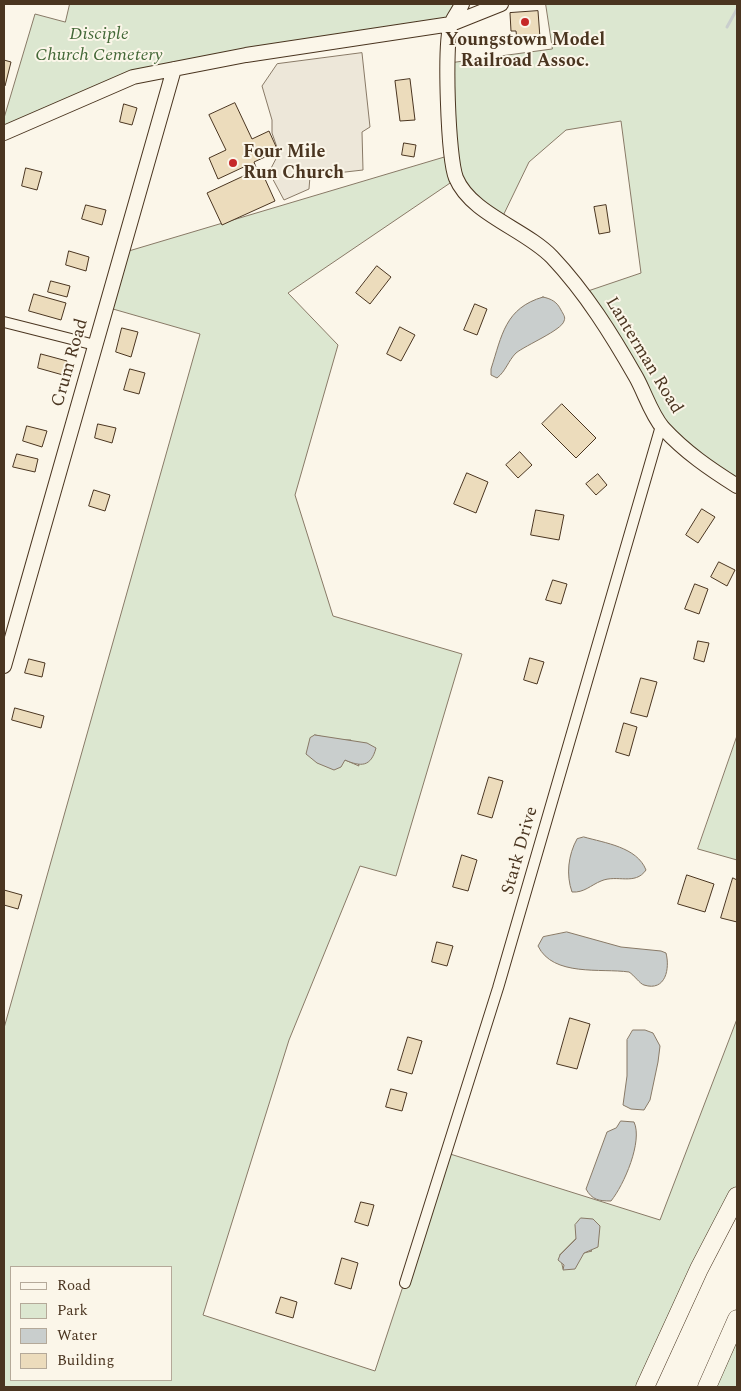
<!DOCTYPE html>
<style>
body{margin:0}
#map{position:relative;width:741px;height:1391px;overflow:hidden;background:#fbf6e9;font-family:Spectral,serif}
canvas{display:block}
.frame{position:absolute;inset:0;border:5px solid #4a3520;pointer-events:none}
.legend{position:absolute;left:10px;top:1266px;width:162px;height:115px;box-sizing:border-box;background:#fbf6e9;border:1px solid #b4a999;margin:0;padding:6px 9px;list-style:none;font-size:15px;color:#4a3520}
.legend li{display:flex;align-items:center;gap:10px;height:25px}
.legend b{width:25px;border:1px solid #b4a999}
</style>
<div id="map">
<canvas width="741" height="1391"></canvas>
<div class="frame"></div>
<ul class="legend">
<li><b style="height:6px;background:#fbf6e9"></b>Road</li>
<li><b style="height:14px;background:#dce7d0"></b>Park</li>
<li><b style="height:14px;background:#c9cecd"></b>Water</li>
<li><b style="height:14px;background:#ecdcbc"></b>Building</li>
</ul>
</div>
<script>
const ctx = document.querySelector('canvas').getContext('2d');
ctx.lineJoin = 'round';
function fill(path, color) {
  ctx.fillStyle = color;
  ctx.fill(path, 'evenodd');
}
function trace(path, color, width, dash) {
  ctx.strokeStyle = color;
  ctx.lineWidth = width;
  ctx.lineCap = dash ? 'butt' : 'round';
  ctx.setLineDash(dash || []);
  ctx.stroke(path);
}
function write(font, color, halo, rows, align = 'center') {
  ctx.font = font + ' Spectral,serif';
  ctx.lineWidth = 4;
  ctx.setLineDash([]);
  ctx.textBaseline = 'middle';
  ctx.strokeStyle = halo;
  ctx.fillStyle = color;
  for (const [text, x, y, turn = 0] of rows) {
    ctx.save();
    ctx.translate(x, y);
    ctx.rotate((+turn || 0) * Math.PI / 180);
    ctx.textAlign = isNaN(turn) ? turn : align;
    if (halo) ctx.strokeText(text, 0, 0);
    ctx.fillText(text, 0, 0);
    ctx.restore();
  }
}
const green = new Path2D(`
 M70 4H462L451 24 133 77 4 133V118L35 14 65 22Z
 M546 4H737V486L661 426 582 293 641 273 621 121 566 130 529 162 501 220 456 179 288 293 338 345 295 495 333 616 462 654 396 876 360 866 289 1040 203 1315 375 1371 447 1153 660 1220 737 1019V1196L645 1387H4V1028L200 334 106 307 122 253 451 155 449 63 552 49ZM315 735 336 740H351L359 766 345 760ZM576 1239 592 1251 584 1253 563 1269 560 1255ZM11 1267H171V1380H11Z
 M737 736V860L698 849Z
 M737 1319V1387H707Z`);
fill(green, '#dce7d0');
trace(green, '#887966', 1);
const parking = new Path2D(`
 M362 53 370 127 362 132 363 170 310 176 309 189 284 200 269 172 279 153 272 133V120L262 86 277 64Z`);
fill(parking, '#ede7d9');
trace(parking, '#887966', 1);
const water = new Path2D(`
 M543 297C552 299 557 302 561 310 563 314 566 317 564 321 562 330 526 345 516 353 508 361 506 371 497 378L491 375V369C502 335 505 308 543 297Z
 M315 735 367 743 376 748C371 767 361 767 345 760L341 767 334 770 317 763 306 754 310 738Z
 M584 837C605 843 637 847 646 870 635 886 617 874 601 881 591 885 584 893 572 892 566 875 568 855 577 839Z
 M567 932 621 947 661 951 666 953C670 968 666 992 644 985 640 984 634 975 629 972 601 968 553 977 538 946L543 937Z
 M633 1030H645L653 1033 660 1046 658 1062 650 1100 644 1110 631 1109 623 1105 627 1076V1040Z
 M621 1121 634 1122C643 1141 624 1185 611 1201 599 1201 592 1200 586 1189L607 1132 616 1128Z
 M581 1218 593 1219 600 1226 598 1247 584 1253 575 1269 563 1270 564 1265 558 1260 560 1255 576 1239 575 1225Z`);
fill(water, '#c9cecd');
trace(water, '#887966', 1);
trace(new Path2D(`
 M727 27 737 9`), '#c9cecd', 3);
const building = new Path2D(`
 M538 11 540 38 517 40 516 31H511L510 13Z
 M4 60 11 62 5 86H4Z
 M410 79 415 120 400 121 395 81Z
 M235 103 252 139 269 131 278 151 254 162 257 170 260 168 275 201 222 225 207 193 252 172 248 165 218 179 209 158 226 150 209 115Z
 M124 104 137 108 132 125 120 122Z
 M404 143 416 145 414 157 402 155Z
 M26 168 42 172 37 190 22 186Z
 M86 205 106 210 102 225 82 219Z
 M606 205 610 232 599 234 594 207Z
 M69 251 89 257 86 271 66 265Z
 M377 266 391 277 370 304 356 293Z
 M51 281 70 286 67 297 48 292Z
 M34 294 66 303 61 320 29 311Z
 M475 304 487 309 477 335 464 330Z
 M400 327 415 335 401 361 387 354Z
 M122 328 138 332 131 357 116 352Z
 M41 354 67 361 63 375 38 368Z
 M130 369 145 373 139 394 124 390Z
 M562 404 596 438 576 458 542 424Z
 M98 424 116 428 112 443 95 438Z
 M27 426 47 431 42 447 23 441Z
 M520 452 532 465 518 478 506 465Z
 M17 454 38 459 35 472 13 467Z
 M467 473 488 482 476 513 454 504Z
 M598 474 607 485 596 495 586 484Z
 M94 490 110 495 105 511 89 506Z
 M702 509 715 517 698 543 686 535Z
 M536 510 564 515 559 540 531 535Z
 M719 562 735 570 727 586 711 577Z
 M553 580 567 584 561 604 546 600Z
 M695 584 708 589 699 614 685 609Z
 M698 641 709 643 704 662 694 659Z
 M530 658 544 662 537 684 524 680Z
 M29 659 45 663 42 677 25 673Z
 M641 678 657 682 647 717 631 713Z
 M15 708 44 716 41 728 12 720Z
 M624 723 637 727 629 756 616 752Z
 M489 777 503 781 492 818 478 814Z
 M462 855 477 860 468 891 453 887Z
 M687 875 714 884 705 912 678 904Z
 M733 878 737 880V922L721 918Z
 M4 890 22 895 18 909 4 905Z
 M437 942 453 946 447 966 432 962Z
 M570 1018 590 1024 577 1069 557 1064Z
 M408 1037 422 1041 412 1074 398 1070Z
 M391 1089 407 1093 402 1111 386 1107Z
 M361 1202 374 1205 368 1226 355 1222Z
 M342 1258 358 1263 351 1289 335 1284Z
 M281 1297 297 1302 293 1318 276 1313Z`);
fill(building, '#ecdcbc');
trace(building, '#4a3520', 1);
const street = new Path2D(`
 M4 322 95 345
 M405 1283 498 988 661 426`);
const secondary = new Path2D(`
 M462 4C459 11 454 17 451 24 444 44 448 158 456 178 471 214 525 229 552 257 586 293 612 335 636 377 645 393 651 414 663 428 685 452 710 469 737 486
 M4 133 133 77 246 55 451 24 501 4
 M4 666 174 69`);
const highway = new Path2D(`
 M645 1387 699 1269 737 1196
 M707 1387 737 1319`);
trace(street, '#4a3520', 12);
trace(secondary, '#4a3520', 16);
trace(highway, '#4a3520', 19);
trace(street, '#fbf6e9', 10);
trace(secondary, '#fbf6e9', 14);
trace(highway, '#fbf6e9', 18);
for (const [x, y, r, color] of [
 [525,22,5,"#c62828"],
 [233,163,5,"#c62828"]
]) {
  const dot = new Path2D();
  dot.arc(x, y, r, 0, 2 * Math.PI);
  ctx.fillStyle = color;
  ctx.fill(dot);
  trace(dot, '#fbf6e9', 2);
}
write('italic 18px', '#436837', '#fbf6e9', [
 ["Disciple",99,35],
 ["Church Cemetery",99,56]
]);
write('bold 18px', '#4a3520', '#fbf6e9', [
 ["Youngstown Model",525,41],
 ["Railroad Assoc.",525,62],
 ["Four Mile",243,153,"left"],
 ["Run Church",243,174,"left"]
]);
write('18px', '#4a3520', '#fbf6e9', [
 ["Lanterman Road",643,356,59],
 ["Crum Road",71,363,-74],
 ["Stark Drive",521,851,-74]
]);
</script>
